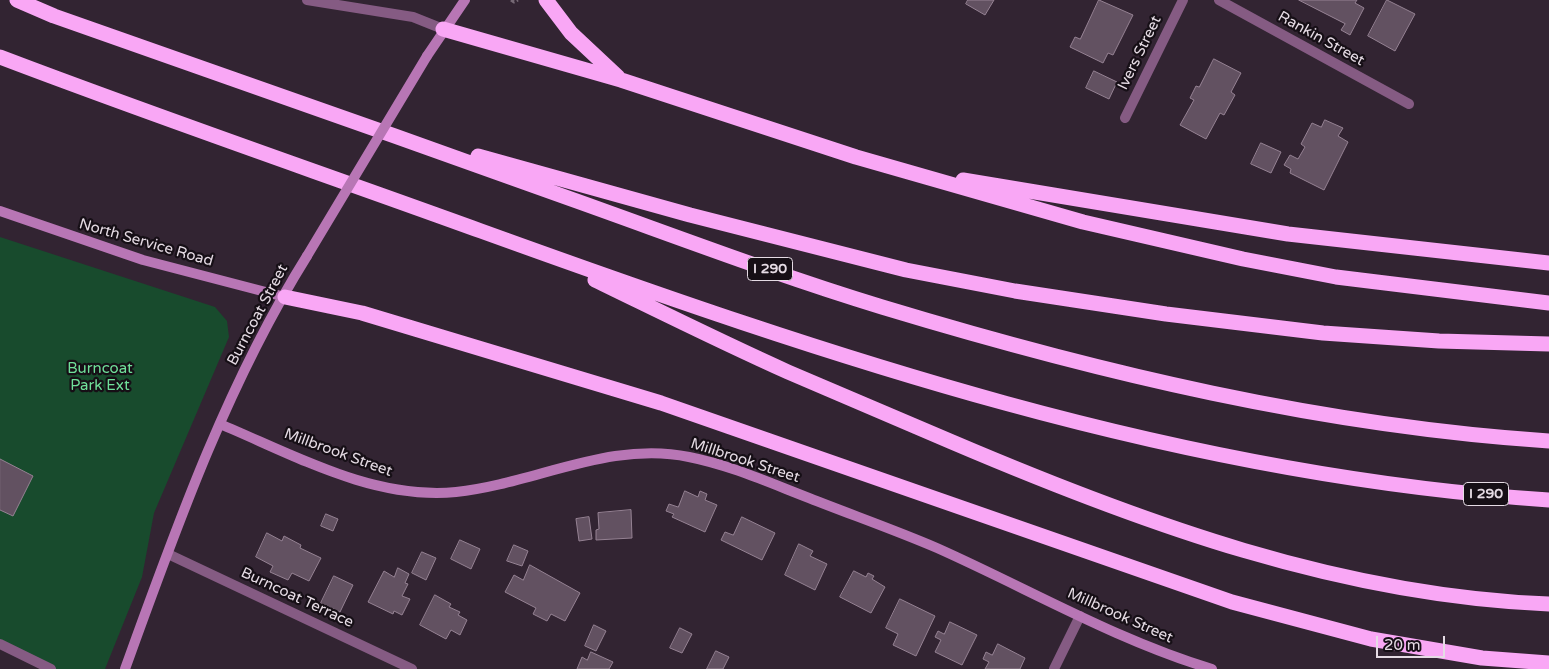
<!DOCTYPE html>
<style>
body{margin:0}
#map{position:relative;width:1549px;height:669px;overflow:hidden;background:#322432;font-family:"Varela Round",sans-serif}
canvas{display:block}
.scale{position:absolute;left:1376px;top:636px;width:69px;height:22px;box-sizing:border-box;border:2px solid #e5dbe4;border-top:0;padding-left:6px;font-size:15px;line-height:18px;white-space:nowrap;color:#e5dbe4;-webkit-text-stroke:4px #160f16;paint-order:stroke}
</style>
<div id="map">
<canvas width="1549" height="669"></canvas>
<div class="scale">20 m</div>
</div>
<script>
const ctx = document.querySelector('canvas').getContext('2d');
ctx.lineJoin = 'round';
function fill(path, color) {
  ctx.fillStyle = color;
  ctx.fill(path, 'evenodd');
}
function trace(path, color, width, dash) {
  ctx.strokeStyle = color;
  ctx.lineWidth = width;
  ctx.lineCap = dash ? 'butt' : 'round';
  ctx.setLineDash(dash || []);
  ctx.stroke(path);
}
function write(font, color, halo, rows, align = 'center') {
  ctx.font = font + ' "Varela Round",sans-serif';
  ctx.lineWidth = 4.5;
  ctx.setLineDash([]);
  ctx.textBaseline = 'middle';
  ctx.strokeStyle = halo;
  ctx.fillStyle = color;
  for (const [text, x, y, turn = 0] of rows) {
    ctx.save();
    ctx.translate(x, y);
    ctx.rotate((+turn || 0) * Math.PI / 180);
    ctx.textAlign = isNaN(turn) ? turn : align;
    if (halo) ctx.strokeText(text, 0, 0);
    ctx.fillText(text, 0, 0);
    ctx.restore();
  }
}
fill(new Path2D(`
 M0 237 215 307 227 321 229 337 154 513 142 577 105 669H51L0 644Z`), '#184b2d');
const building = new Path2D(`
 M968 0H994L985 15 966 4Z
 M1099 0 1133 15 1113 55 1108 53 1103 63 1070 47 1075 37 1080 39Z
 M1299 0H1357L1355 3 1364 8 1350 35 1341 30 1345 24Z
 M1387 0 1415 14 1395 51 1368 36Z
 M1214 59 1241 73 1231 92 1235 95 1224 115 1220 113 1206 139 1180 125 1194 100 1190 98 1196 86 1199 87Z
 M1094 71 1117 82 1109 99 1086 88Z
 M1325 120 1343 128 1338 136 1348 142 1324 190 1290 173 1291 169 1284 165 1290 155 1298 159 1305 147 1301 144 1312 123 1321 127Z
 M1261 143 1281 152 1271 173 1251 164Z
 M0 459 33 476 13 516 0 510Z
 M685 491 698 497 700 491 707 494 705 500 717 505 705 532 672 517 674 514 666 511 669 504 678 507Z
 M631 510 632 538 596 540V530L599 529 598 513Z
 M326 514 338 519 333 531 321 526Z
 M589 517 592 539 579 541 576 519Z
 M742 517 775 533 762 560 721 540 725 532 733 535Z
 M267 533 282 541 284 536 301 545 300 548 321 558 309 581 292 573 288 580 270 572 273 566 256 557Z
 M460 540 480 549 471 569 451 559Z
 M799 544 813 551 810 556 827 564 815 590 785 575Z
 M514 545 528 551 522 566 507 561Z
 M422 552 436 558 426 580 412 573Z
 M530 565 580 593 565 621 551 614 547 621 533 614 536 608 505 592 514 575 523 580Z
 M398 568 409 574 405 583 408 584 402 596 410 599 402 615 394 611 393 614 368 602 384 571 394 577Z
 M854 571 866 577 868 573 874 576 872 579 885 587 871 613 840 597Z
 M334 576 353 585 340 612 321 603Z
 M435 595 451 604 449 607 460 612 458 615 467 620 460 635 451 630 446 639 420 625Z
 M900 599 935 616 916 656 893 645 898 634 886 628Z
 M950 622 977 635 962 665 935 652 941 640 935 637 938 631 944 634Z
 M594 625 606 631 596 651 585 646Z
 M680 628 692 634 682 653 670 648Z
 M998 644 1025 658 1020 669H985L989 662 983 659 986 652 992 655Z
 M716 651 729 657 723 669H707Z
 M591 652 613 662 609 669H577L582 657 587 660Z`);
fill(building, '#625161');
trace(building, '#958293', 1);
trace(new Path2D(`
 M511 0 514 2 518 0`), '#766975', 3, [4, 2.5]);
trace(new Path2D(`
 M307 0 413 17 443 29
 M1219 0 1409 104
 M1125 118 1183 0
 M168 554 412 669
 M0 644 51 669
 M1054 669 1080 616`), '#855b83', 10);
trace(new Path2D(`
 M427 56 465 0
 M0 211 143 260 285 297
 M220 424C294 455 373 500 456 492 534 484 610 440 689 457 730 465 770 483 809 498 852 515 895 530 937 548 1029 589 1116 640 1212 669
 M125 669C176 528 227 384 307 256`), '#b876b5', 10);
trace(new Path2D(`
 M17 0 54 16C227 77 399 137 571 199 675 236 777 275 882 307 1100 373 1322 426 1549 441
 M546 0 571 33 618 77
 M443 29 621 80 856 157 1083 222 1243 259 1336 277 1549 303
 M0 57C160 118 321 173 481 231 827 356 1179 476 1549 500
 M478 156 690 215 906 270 1015 291 1166 314 1323 333 1439 341 1549 344
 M963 180 1288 234 1549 263
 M595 280C659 311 723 343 788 372 843 396 898 419 952 442 1142 523 1341 596 1549 604
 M285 297 362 313 661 403 1232 602 1371 639 1482 658 1549 663`), '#f9a7f5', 15);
trace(new Path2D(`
 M307 256 427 56`), '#b876b5', 10);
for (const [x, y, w] of [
 [770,269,45],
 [1486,494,45]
]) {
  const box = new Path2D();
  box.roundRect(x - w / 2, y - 11.5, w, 23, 4);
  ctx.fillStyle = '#160f16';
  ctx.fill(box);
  trace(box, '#e5dbe4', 1);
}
write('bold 14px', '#e5dbe4', null, [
 ["I 290",770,269],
 ["I 290",1486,494]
]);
write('15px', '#e5dbe4', '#160f16', [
 ["Rankin Street",1321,39,29],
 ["Ivers Street",1140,53,-64],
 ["North Service Road",146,243,16],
 ["Burncoat Street",258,315,-62],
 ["Millbrook Street",338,453,20],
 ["Millbrook Street",745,461,18],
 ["Burncoat Terrace",297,598,25],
 ["Millbrook Street",1120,616,24]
]);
write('15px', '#70e09a', '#160f16', [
 ["Burncoat",100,369],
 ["Park Ext",100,386]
]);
</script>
